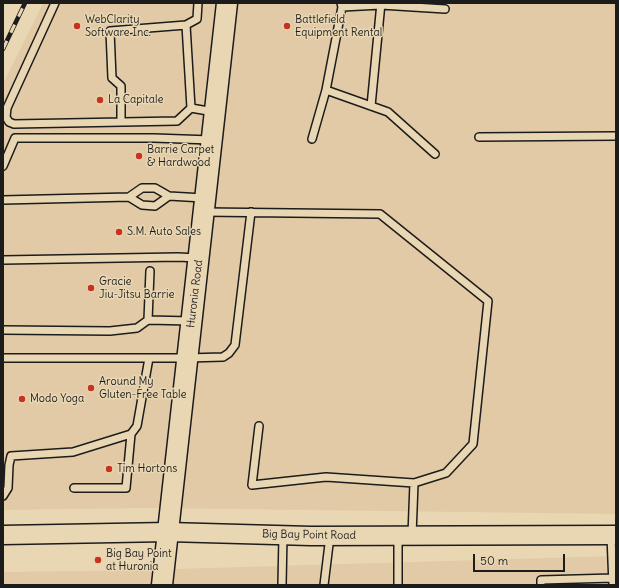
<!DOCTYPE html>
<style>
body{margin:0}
#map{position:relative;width:619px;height:588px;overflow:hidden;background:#e9d7b4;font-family:Delius,sans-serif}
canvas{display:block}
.frame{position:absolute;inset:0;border:4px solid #1c1c1c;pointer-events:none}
.scale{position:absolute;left:473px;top:554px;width:92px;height:18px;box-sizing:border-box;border:2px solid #1c1c1c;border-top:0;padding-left:5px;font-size:12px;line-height:14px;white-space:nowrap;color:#1c1c1c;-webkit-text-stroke:3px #e9d7b4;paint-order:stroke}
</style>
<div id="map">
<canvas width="619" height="588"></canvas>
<div class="frame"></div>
<div class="scale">50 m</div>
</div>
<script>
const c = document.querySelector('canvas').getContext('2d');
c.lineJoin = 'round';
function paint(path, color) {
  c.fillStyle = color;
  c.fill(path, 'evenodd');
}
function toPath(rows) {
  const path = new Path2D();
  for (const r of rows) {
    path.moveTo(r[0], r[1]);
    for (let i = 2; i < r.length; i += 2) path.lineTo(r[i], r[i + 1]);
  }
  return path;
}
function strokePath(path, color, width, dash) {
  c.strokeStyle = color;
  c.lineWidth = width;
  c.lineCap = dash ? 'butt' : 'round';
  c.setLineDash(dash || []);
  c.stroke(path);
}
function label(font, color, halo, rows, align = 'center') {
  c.font = font + ' Delius,sans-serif';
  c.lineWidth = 3;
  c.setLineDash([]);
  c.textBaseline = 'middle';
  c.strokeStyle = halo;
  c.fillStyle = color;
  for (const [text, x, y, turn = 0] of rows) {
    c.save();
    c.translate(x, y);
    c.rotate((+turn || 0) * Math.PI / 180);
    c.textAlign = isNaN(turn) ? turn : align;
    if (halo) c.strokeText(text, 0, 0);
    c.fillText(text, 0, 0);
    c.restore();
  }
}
paint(toPath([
 [43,3,616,3,616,514,148,508,3,510,3,84],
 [616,556,616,585,3,585,3,572,141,570]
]), '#e3caa6');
const service = toPath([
 [55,3,7,108,6,117,9,122,14,124,177,121,191,108,214,112],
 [342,7,381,5,445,9],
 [326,90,388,112,435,154],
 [371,106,381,3],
 [191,108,186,25,197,19,198,3],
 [121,122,121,86,112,78,110,31,186,25],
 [479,137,616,136],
 [312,139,326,90,342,7,341,3],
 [3,166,15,138,154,138,211,140],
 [169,196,155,206,142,205,129,197,142,188,155,188,169,196,203,198],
 [3,200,129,197],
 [204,212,380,214,488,301,473,444,446,473,414,483,326,477,252,485,259,426],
 [3,260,178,257,197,258],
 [148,320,150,271],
 [3,330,110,331,137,328,148,320,191,321],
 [3,358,187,358,223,357,229,353,235,345,251,212],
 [74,488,126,488,131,434],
 [3,496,8,488,9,465,11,456,73,452,131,434,137,426,149,358],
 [412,535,414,483],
 [398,536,398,585],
 [611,536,613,585],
 [282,585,283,535],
 [324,585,330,536],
 [541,585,541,580,613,578]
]);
const tertiary = toPath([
 [3,535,168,532,311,536,616,535]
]);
const secondary = toPath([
 [162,585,227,3]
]);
strokePath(service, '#1c1c1c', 10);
strokePath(tertiary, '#1c1c1c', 21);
strokePath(secondary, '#1c1c1c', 23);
strokePath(service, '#e9d7b4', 7);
strokePath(tertiary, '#e9d7b4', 18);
strokePath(secondary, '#e9d7b4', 20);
const rail = toPath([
 [3,49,25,3]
]);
strokePath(rail, '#1c1c1c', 4.5);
strokePath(rail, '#e9d7b4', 3, [9]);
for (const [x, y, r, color] of [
 [77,26,4,"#c8321e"],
 [287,26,4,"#c8321e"],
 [100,100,4,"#c8321e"],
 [139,156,4,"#c8321e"],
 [119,232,4,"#c8321e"],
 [91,288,4,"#c8321e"],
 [91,388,4,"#c8321e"],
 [22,399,4,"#c8321e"],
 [109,469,4,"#c8321e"],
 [98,560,4,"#c8321e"]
]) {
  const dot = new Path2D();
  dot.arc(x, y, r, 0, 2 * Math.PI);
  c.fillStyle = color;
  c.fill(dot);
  strokePath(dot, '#e9d7b4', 1.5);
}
label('11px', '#1c1c1c', '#e9d7b4', [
 ["WebClarity",85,20],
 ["Software Inc.",85,33],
 ["Battlefield",295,20],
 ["Equipment Rental",295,33],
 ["La Capitale",108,100],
 ["Barrie Carpet",147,150],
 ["& Hardwood",147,163],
 ["S.M. Auto Sales",127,232],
 ["Gracie",99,282],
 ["Jiu-Jitsu Barrie",99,295],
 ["Around My",99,382],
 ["Gluten-Free Table",99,395],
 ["Modo Yoga",30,399],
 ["Tim Hortons",117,469],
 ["Big Bay Point",106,554],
 ["at Huronia",106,567]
], 'left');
label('11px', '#1c1c1c', '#e9d7b4', [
 ["Huronia Road",195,294,-83],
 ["Big Bay Point Road",309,535,1]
]);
</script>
